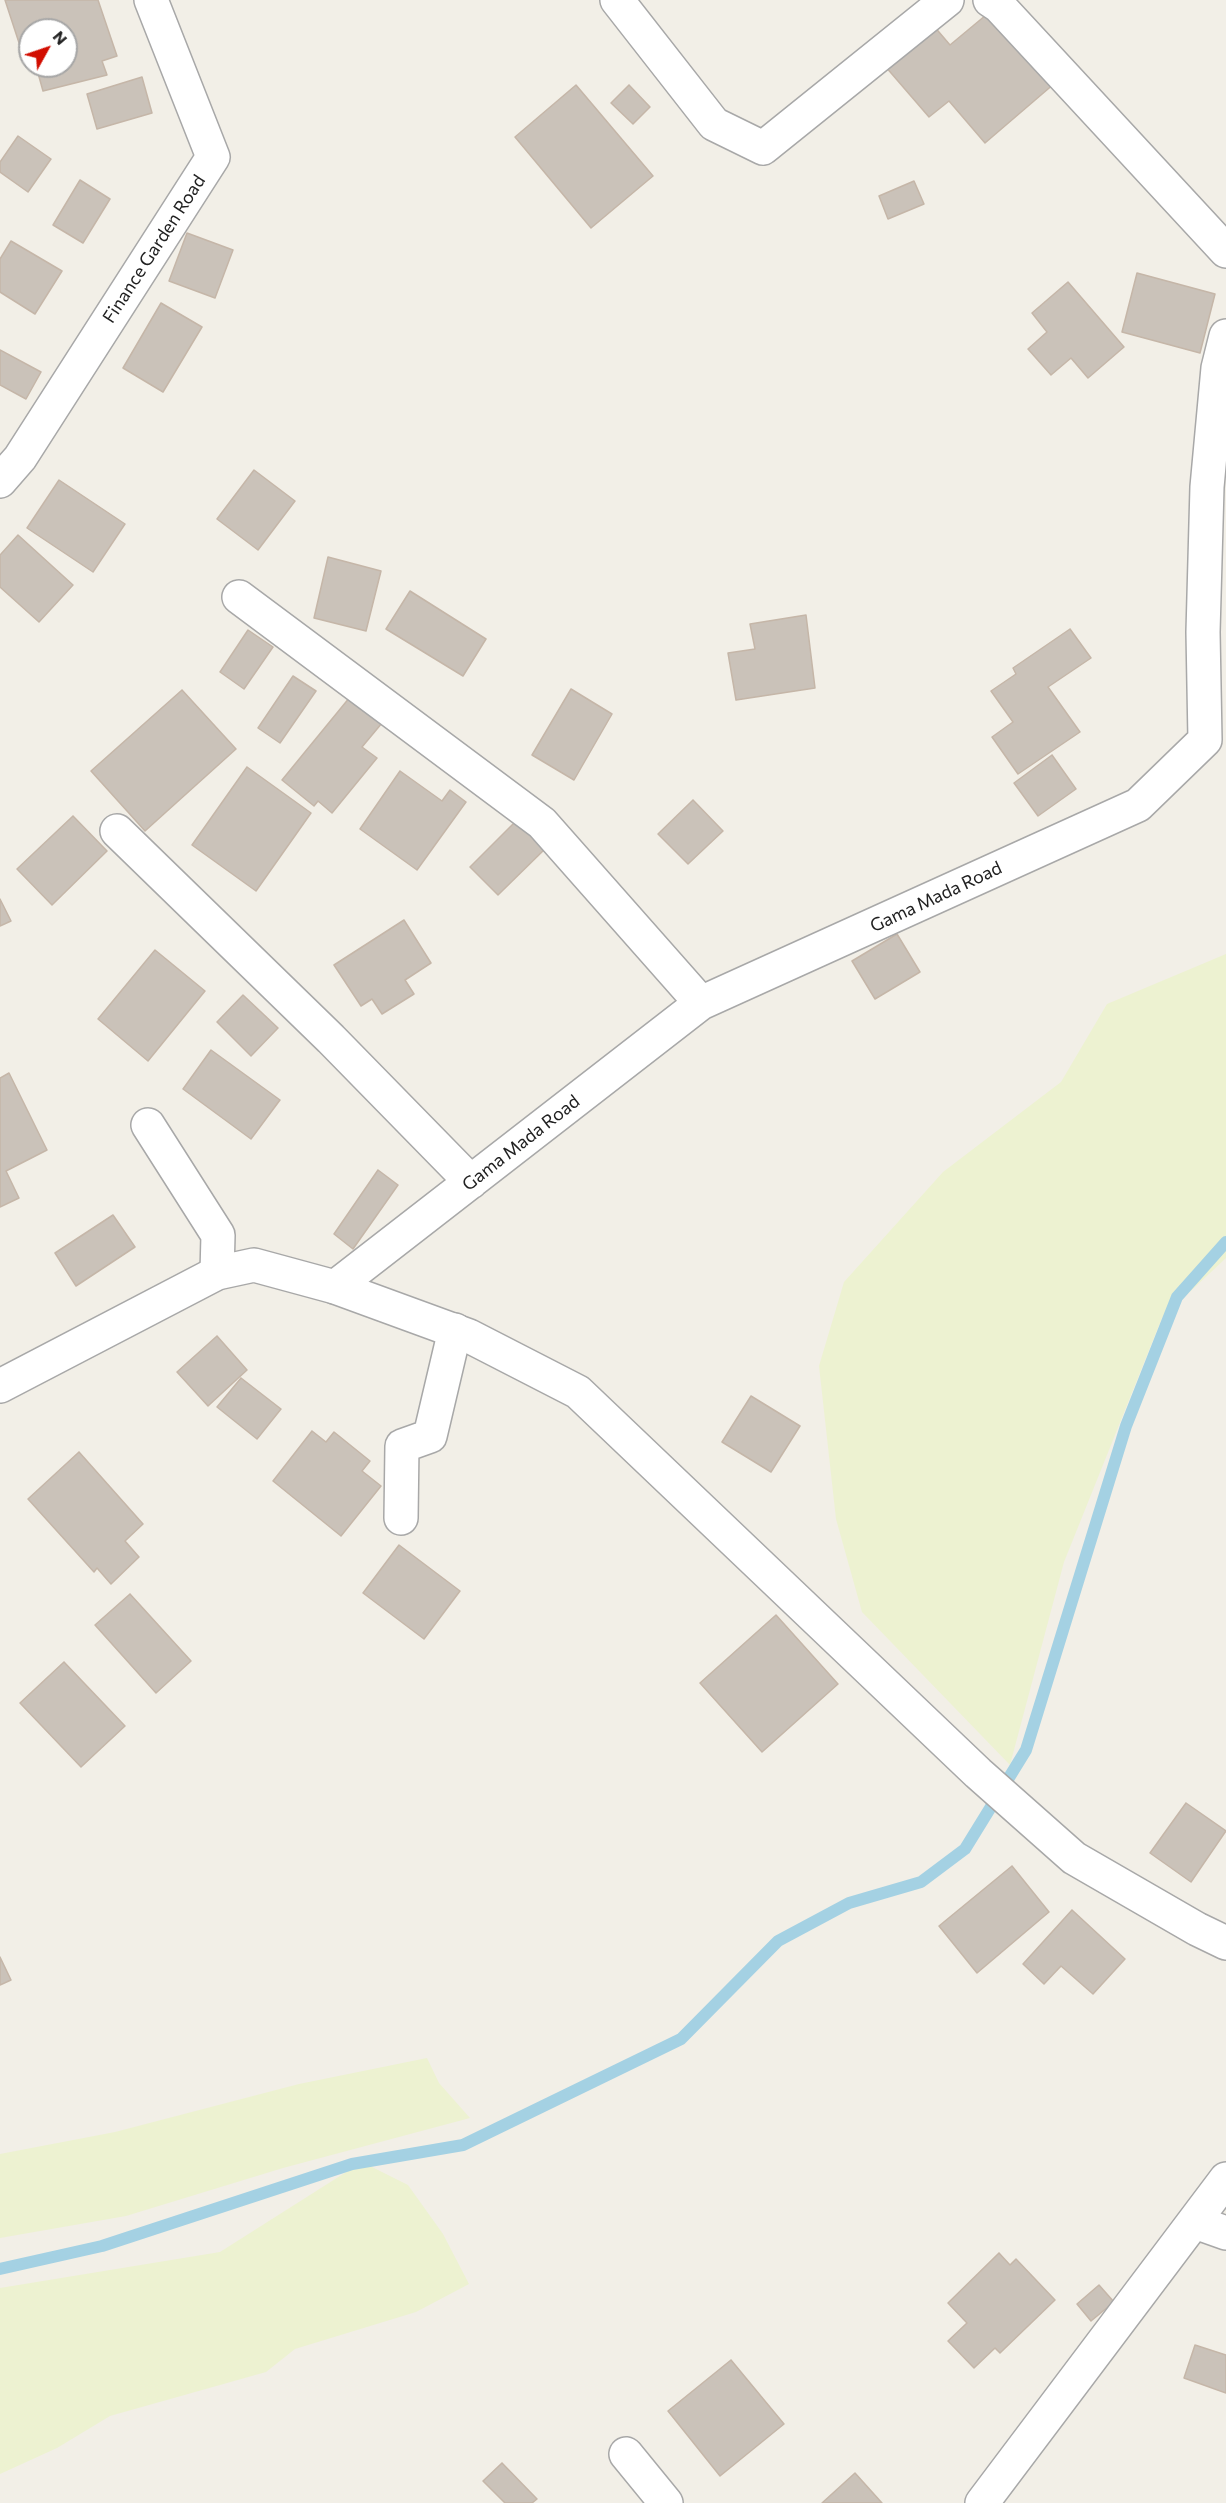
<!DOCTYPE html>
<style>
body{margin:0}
#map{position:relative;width:1226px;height:2503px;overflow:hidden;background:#f2efe7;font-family:Commissioner,sans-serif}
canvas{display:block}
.north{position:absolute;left:18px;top:18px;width:60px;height:60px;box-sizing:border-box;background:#fff;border:2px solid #a6a6a6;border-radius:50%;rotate:50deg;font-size:16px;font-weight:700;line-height:24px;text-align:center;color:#212121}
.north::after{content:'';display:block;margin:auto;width:21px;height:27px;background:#d20d00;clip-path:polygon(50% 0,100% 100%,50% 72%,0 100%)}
</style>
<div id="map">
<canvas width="1226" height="2503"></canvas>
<div class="north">N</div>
</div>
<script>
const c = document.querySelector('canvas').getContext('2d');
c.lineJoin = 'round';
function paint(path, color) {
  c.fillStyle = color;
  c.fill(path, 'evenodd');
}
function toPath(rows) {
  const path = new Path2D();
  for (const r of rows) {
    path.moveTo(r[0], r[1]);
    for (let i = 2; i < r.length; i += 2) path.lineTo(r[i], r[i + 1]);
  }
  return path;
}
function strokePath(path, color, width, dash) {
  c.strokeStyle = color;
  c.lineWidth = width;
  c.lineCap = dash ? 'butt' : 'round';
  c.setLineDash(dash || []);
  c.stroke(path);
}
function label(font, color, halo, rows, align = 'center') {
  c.font = font + ' Commissioner,sans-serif';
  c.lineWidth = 4.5;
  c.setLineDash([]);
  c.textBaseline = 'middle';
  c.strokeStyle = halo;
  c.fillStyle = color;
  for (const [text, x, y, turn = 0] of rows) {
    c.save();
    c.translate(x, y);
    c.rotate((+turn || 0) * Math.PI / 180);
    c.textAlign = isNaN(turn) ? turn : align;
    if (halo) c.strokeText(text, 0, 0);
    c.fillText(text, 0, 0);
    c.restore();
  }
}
paint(toPath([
 [1226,954,1226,1258,1162,1318,1064,1562,1010,1765,862,1612,836,1519,819,1366,844,1282,943,1172,1061,1082,1107,1004],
 [427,2058,439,2083,470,2118,283,2168,126,2216,0,2238,0,2154,115,2132,299,2084],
 [362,2162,408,2185,443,2234,469,2284,416,2312,295,2349,266,2372,110,2416,57,2448,0,2474,0,2288,220,2252]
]), '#edf2d1');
strokePath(toPath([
 [0,2269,102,2246,352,2164,463,2145,681,2039,778,1941,849,1903,921,1882,965,1849,1026,1750,1126,1426,1177,1297,1226,1242]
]), '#a4d1e3', 12);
const building = toPath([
 [5,0,98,0,117,56,102,61,107,75,43,91,36,66,66,66,66,30,30,30,30,56,24,58,5,0],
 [992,10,1055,83,985,143,949,101,929,117,885,66,933,25,950,45,992,10],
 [142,77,152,113,97,129,87,94,142,77],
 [576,85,653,176,591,228,515,137,576,85],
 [629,85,650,107,633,124,611,103,629,85],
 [18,136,51,159,28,192,0,172,0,162,18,136],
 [80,180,110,199,83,243,53,225,80,180],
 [914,181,924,204,888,219,879,196,914,181],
 [187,233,233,250,215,298,169,281,187,233],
 [11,241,62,271,35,314,0,292,0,259,11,241],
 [1137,273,1215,294,1200,353,1122,332,1137,273],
 [1068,282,1124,347,1088,378,1071,358,1051,375,1028,349,1047,332,1032,313,1068,282],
 [161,303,202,327,163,392,123,368,161,303],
 [0,350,41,372,26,399,0,385,0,350],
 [254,470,295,501,258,550,217,519,254,470],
 [59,480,125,524,93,572,27,528,59,480],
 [18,535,73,585,39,622,0,587,0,555,18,535],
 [328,557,381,571,366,631,314,618,328,557],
 [410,591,486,639,463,676,386,629,410,591],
 [806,615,815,688,736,700,728,653,755,649,750,624,806,615],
 [1070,629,1091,658,1048,687,1080,732,1018,774,992,737,1013,722,991,691,1016,674,1013,668,1070,629],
 [248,630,273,647,244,689,220,672,248,630],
 [293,676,316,691,280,743,258,728,293,676],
 [571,689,612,714,574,780,532,755,571,689],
 [182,690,236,749,145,831,91,771,182,690],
 [350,697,382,723,362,747,377,758,332,813,318,801,314,806,282,780,350,697],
 [1052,755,1076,789,1038,816,1014,783,1052,755],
 [247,767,311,813,256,891,192,845,247,767],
 [400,771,442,801,450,790,466,802,417,870,360,829,400,771],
 [693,800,723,831,688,864,658,834,693,800],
 [73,816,107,851,52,905,17,869,73,816],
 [518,819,547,847,498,895,470,867,518,819],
 [0,899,11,921,0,926,0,899],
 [404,920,431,963,405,980,414,994,382,1014,372,999,361,1006,334,965,404,920],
 [897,934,920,972,875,999,852,961,897,934],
 [155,950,205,991,148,1061,98,1019,155,950],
 [243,995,278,1028,251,1056,217,1022,243,995],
 [211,1050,280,1100,251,1139,183,1089,211,1050],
 [9,1073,47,1150,6,1171,19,1198,0,1207,0,1078,9,1073],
 [378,1170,398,1185,353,1249,334,1234,378,1170],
 [113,1215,135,1247,76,1286,55,1253,113,1215],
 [217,1336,247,1370,208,1406,177,1372,217,1336],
 [241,1378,281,1409,257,1439,217,1407,241,1378],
 [751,1396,800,1426,771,1472,722,1442,751,1396],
 [312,1431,326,1442,334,1432,370,1461,362,1471,381,1486,341,1536,273,1481,312,1431],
 [79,1452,143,1524,125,1541,139,1557,111,1584,97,1568,94,1572,28,1499,79,1452],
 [399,1545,460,1591,424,1639,363,1593,399,1545],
 [130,1594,191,1661,156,1693,95,1625,130,1594],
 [776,1615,838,1684,762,1752,700,1683,776,1615],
 [64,1662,125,1726,81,1767,20,1703,64,1662],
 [1186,1803,1226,1831,1191,1882,1150,1853,1186,1803],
 [1012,1866,1049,1912,977,1973,939,1926,1012,1866],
 [1072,1910,1125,1959,1093,1994,1061,1966,1044,1984,1023,1964,1072,1910],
 [0,1957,11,1980,0,1985,0,1957],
 [999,2253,1010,2265,1016,2259,1055,2300,1000,2353,995,2348,974,2368,948,2341,967,2323,948,2303,999,2253],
 [1099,2285,1114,2302,1091,2321,1077,2304,1099,2285],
 [1195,2345,1226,2355,1226,2393,1184,2378,1195,2345],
 [731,2360,784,2424,720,2476,668,2411,731,2360],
 [502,2463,537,2499,532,2503,505,2503,483,2481,502,2463],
 [855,2473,882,2503,822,2503,855,2473]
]);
paint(building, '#cac2b9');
strokePath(building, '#c5b6a8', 1.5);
const minor = toPath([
 [617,0,714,124,763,148,947,0],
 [990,0,999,6,1226,251],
 [0,481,20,458,213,157,151,0],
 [239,597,542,823,701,1003],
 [117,831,331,1039,471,1182],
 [148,1125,218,1235,217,1273],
 [335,1287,701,1003,1138,805,1205,740,1203,632,1207,487,1218,368,1226,336],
 [401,1518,402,1446,430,1436,455,1330],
 [1195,2222,1226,2233],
 [626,2454,666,2503],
 [982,2503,1226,2179]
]);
const tertiary = toPath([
 [0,1386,217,1273,254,1265,335,1287,469,1336,578,1392,978,1773,1074,1858,1197,1929,1226,1943]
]);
strokePath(minor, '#a8a8a8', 36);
strokePath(tertiary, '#a8a8a8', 36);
strokePath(minor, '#fff', 33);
strokePath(tertiary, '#fff', 33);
label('18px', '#212121', '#fff', [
 ["Finance Garden Road",154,249,-57],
 ["Gama Mada Road",936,897,-25],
 ["Gama Mada Road",521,1143,-38]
]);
</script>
